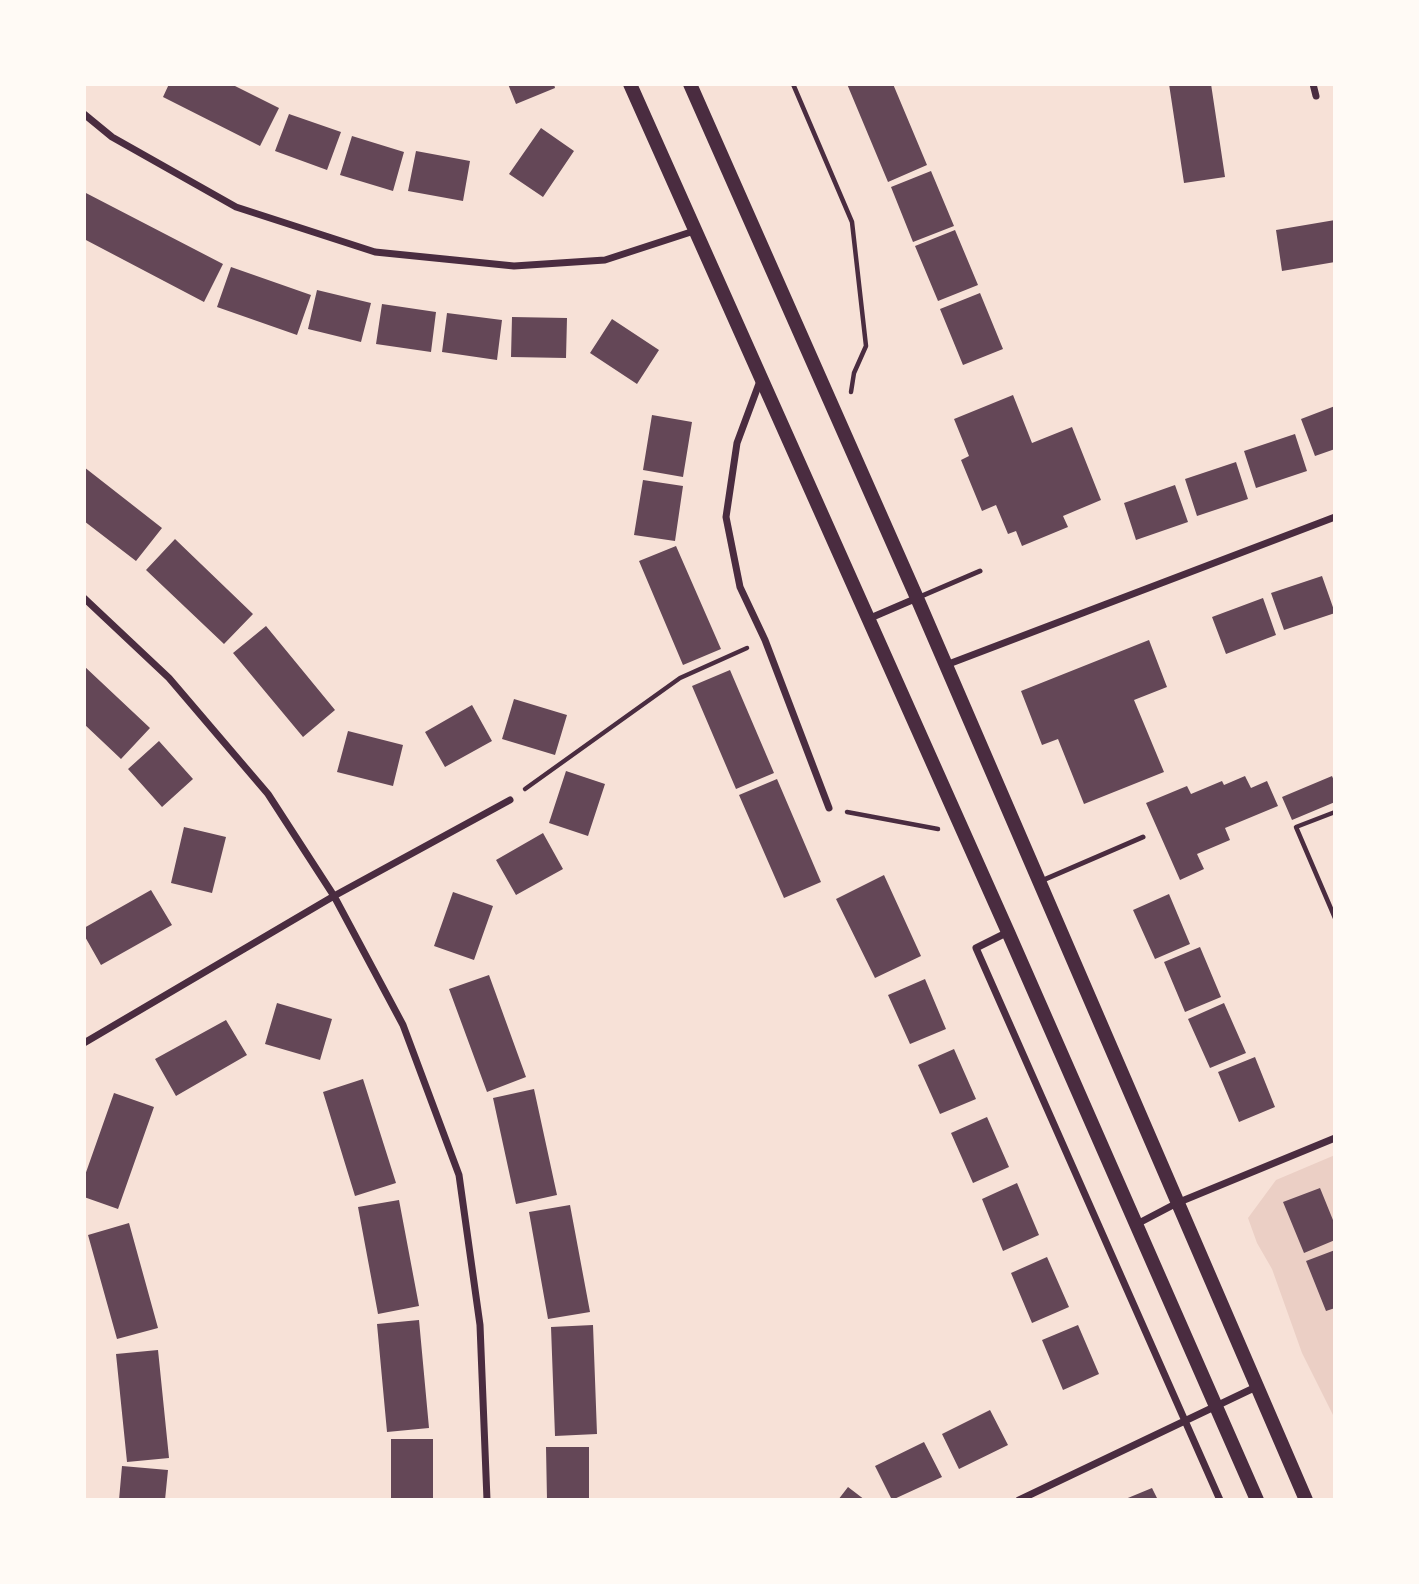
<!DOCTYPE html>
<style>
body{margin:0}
#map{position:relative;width:1419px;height:1584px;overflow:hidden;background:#f7e1d7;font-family:Lato,sans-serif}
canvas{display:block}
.frame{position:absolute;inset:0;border:86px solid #fffaf5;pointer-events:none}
</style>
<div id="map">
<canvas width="1419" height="1584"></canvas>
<div class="frame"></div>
</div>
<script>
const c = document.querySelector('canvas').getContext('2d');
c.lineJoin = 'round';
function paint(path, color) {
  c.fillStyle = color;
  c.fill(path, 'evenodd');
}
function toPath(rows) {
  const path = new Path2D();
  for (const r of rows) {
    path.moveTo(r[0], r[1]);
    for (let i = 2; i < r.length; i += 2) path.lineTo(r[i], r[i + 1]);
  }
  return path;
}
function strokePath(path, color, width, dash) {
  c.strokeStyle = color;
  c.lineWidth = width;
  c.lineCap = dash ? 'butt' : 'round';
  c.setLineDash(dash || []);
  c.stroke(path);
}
paint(toPath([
 [1335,1155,1335,1419,1302,1353,1272,1269,1257,1243,1248,1218,1276,1180]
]), '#ebcfc5');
paint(toPath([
 [169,84,231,84,279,108,260,146,163,97],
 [508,84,554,84,555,88,516,104],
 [847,84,893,84,927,165,888,182],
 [1169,84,1211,84,1225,177,1184,183],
 [289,114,341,132,327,170,275,151],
 [541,128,574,151,543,197,509,174],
 [352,136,404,152,393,191,340,175],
 [416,151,470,161,463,201,408,191],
 [931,171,954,226,913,242,891,187],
 [84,192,223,264,204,302,84,239],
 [1335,220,1335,262,1282,271,1276,230],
 [955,230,978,285,938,301,915,246],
 [231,267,311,295,297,335,217,307],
 [317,290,371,303,361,342,308,329],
 [980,293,1003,349,963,365,940,309],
 [382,304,436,312,431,352,376,344],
 [447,313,502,320,497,360,442,352],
 [512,317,567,318,566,358,511,357],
 [612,319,659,350,637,384,590,353],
 [1013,395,1032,443,1072,427,1101,500,1063,516,1068,527,1022,546,1016,531,1008,534,996,505,982,511,961,460,969,456,954,419],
 [1335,406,1335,449,1315,456,1301,419],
 [652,415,692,422,683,477,643,470],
 [1295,434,1307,471,1256,488,1244,451],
 [1236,462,1248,499,1197,516,1185,479],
 [84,467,162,528,136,561,84,521],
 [643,480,683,486,675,541,634,535],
 [1175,485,1188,522,1136,540,1124,503],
 [175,539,253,614,224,644,146,570],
 [676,546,721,649,683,665,639,561],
 [1322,576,1335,613,1284,630,1271,593],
 [1263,598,1276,635,1226,654,1212,617],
 [266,626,335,710,303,737,233,653],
 [1149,640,1167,687,1134,700,1164,772,1084,804,1058,739,1042,745,1021,691],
 [84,666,150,728,121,759,84,724],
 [730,670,774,773,736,789,692,686],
 [514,699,567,715,555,755,502,739],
 [472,705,492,741,445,767,425,732],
 [348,731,403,745,393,786,337,772],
 [159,741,193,779,162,807,128,769],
 [566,771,605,784,588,836,549,823],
 [1245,776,1251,788,1267,781,1278,806,1225,828,1230,840,1197,854,1204,869,1180,880,1146,803,1187,786,1191,794,1222,781,1224,785],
 [1332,776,1335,783,1335,802,1292,820,1282,797],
 [777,779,821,882,784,898,739,795],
 [184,827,226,837,212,893,171,883],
 [543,833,563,869,516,895,496,860],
 [884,875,921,956,875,978,836,899],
 [151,890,172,925,101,965,84,935,84,928],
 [453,892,493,906,474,960,434,946],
 [1169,894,1190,944,1155,959,1133,910],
 [1200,947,1221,997,1185,1012,1164,962],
 [489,975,526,1077,487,1092,449,989],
 [925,979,946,1029,910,1044,888,995],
 [277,1003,332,1019,320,1060,265,1044],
 [1224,1003,1246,1053,1210,1068,1188,1019],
 [226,1020,247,1055,176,1096,155,1059],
 [954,1049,976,1099,940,1114,918,1065],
 [1255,1057,1275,1107,1239,1122,1218,1072],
 [363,1079,396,1183,355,1196,323,1092],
 [534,1089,557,1195,516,1204,493,1098],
 [114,1093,154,1107,118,1209,84,1197,84,1178],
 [987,1117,1009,1167,973,1183,951,1133],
 [1017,1183,1039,1235,1003,1251,982,1199],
 [1320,1188,1335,1225,1335,1240,1304,1253,1283,1202],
 [399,1200,419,1306,378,1314,358,1207],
 [570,1205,590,1312,548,1319,529,1212],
 [129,1223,158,1328,117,1339,88,1235],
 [1335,1250,1335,1308,1326,1311,1306,1261],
 [1047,1257,1069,1307,1032,1323,1011,1273],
 [419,1320,429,1428,387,1432,377,1324],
 [593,1325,597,1434,555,1436,551,1327],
 [1078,1325,1099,1374,1063,1390,1042,1340],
 [158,1350,169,1458,127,1462,116,1354],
 [990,1410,1008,1445,959,1469,942,1434],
 [391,1439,433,1439,433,1500,391,1500],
 [924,1442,942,1477,892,1500,875,1466],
 [546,1447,589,1447,589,1500,547,1500],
 [122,1466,168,1470,165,1500,119,1500],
 [848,1487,865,1500,838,1500],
 [1152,1488,1158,1500,1123,1500]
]), '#644757');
strokePath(toPath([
 [793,84,852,222,866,346,854,373,851,392],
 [525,789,680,678,747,648],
 [847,812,938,829],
 [1335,812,1296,827,1335,918]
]), '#4a2c40', 4.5);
strokePath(toPath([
 [917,598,980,571],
 [1041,881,1143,837]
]), '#4a2c40', 5);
strokePath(toPath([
 [1313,84,1316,96],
 [84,114,112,137,236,207,375,252,514,266,605,260,694,231],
 [760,381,737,443,726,517,740,587,765,640,829,808],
 [84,598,169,678,268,794,334,896,403,1025,459,1175,480,1325,487,1500],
 [868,619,917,598],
 [946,665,1335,517],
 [1008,932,976,948,1220,1500],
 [84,1043,334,896,510,800],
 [1137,1224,1177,1203,1335,1138],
 [1019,1500,1256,1387]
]), '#4a2c40', 7);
strokePath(toPath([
 [630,84,1008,932,1257,1500],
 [690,84,917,598,1306,1500]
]), '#4a2c40', 14);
</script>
